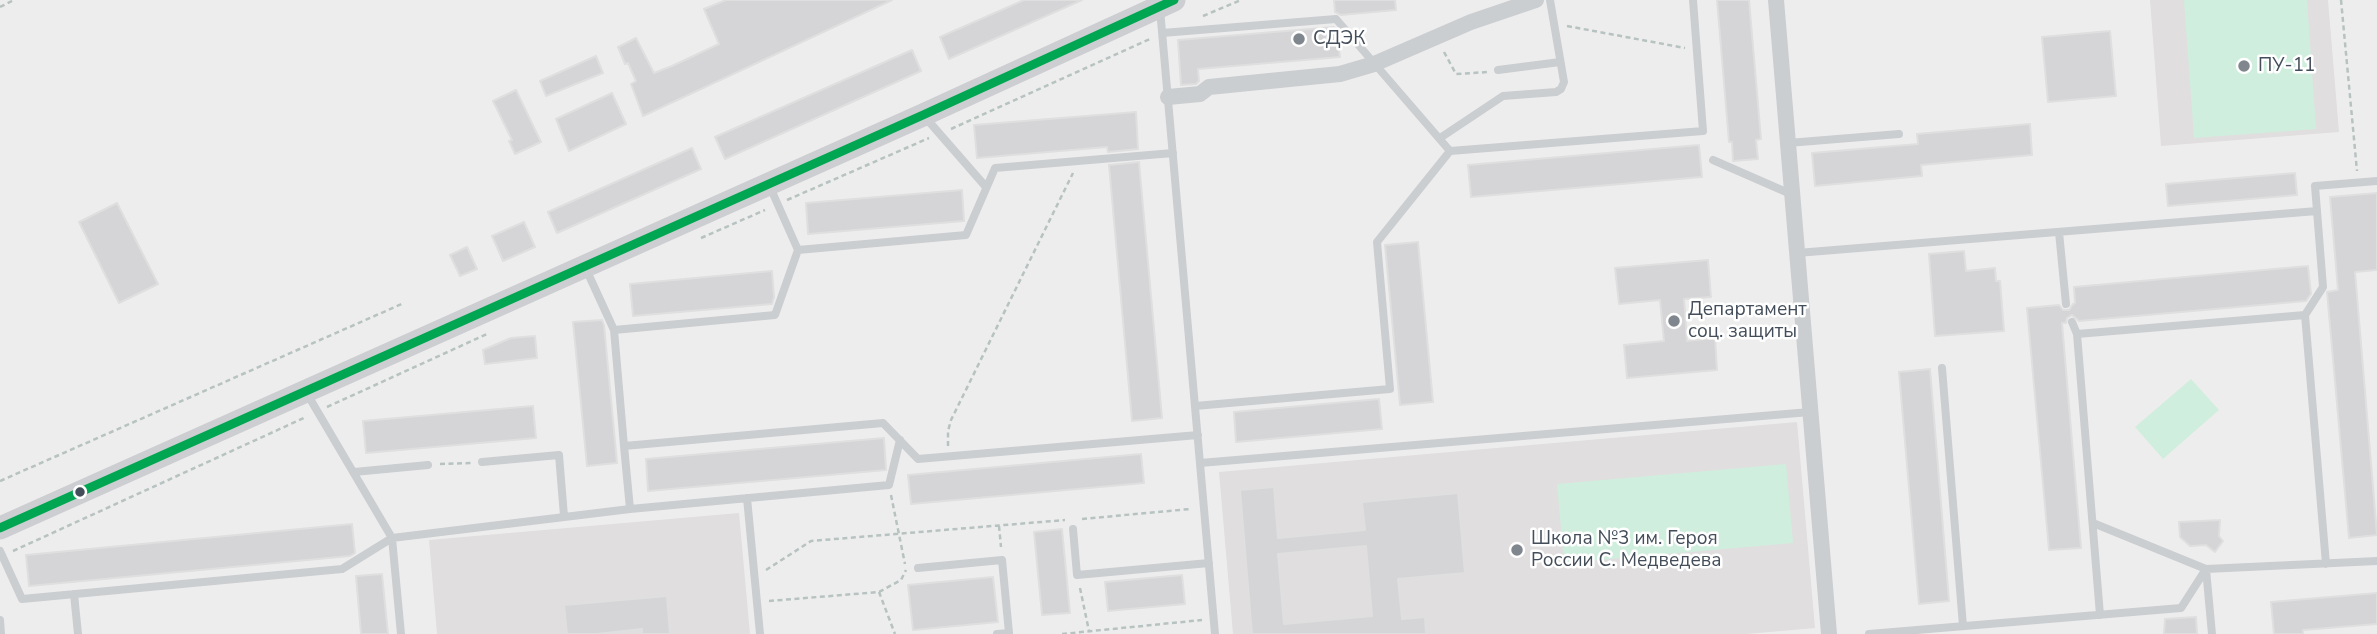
<!DOCTYPE html>
<meta charset="utf-8">
<style>
body{margin:0}
canvas{display:block;background:#eeeded}
</style>
<canvas width="2377" height="634"></canvas>
<script>
const c = document.querySelector('canvas').getContext('2d');
c.lineJoin = 'round';
function paint(path, color) {
  c.fillStyle = color;
  c.fill(path, 'evenodd');
}
function toPath(rows) {
  const path = new Path2D();
  for (const r of rows) {
    path.moveTo(r[0], r[1]);
    for (let i = 2; i < r.length; i += 2) path.lineTo(r[i], r[i + 1]);
  }
  return path;
}
function strokePath(path, color, width, dash) {
  c.strokeStyle = color;
  c.lineWidth = width;
  c.lineCap = dash ? 'butt' : 'round';
  c.setLineDash(dash || []);
  c.stroke(path);
}
function label(font, color, halo, rows, align = 'center') {
  c.font = font + ' "Nunito Sans",sans-serif';
  c.lineWidth = 5;
  c.setLineDash([]);
  c.textBaseline = 'middle';
  c.strokeStyle = halo;
  c.fillStyle = color;
  for (const [text, x, y, turn = 0] of rows) {
    c.save();
    c.translate(x, y);
    c.rotate((+turn || 0) * Math.PI / 180);
    c.textAlign = isNaN(turn) ? turn : align;
    if (halo) c.strokeText(text, 0, 0);
    c.fillText(text, 0, 0);
    c.restore();
  }
}
paint(toPath([
 [2150,0,2328,0,2339,132,2161,146],
 [1797,422,1815,628,1747,634,1233,634,1219,472],
 [739,513,750,634,437,634,429,540]
]), '#e0dedf');
paint(toPath([
 [2184,0,2307,0,2316,129,2194,138],
 [2191,379,2219,410,2163,459,2135,427],
 [1786,464,1793,543,1564,563,1557,484]
]), '#d0eede');
const building = toPath([
 [726,0,892,0,643,116,631,84,636,81,628,63,625,64,618,47,636,38,654,73,672,66,719,44,704,9,726,0],
 [1024,0,1082,0,949,59,940,37,1024,0],
 [1334,0,1395,0,1396,10,1341,15,1335,12,1334,0],
 [1717,0,1749,0,1761,139,1756,140,1758,159,1733,161,1732,142,1729,142,1717,0],
 [1334,27,1337,31,1340,57,1198,69,1199,81,1196,84,1181,85,1178,40,1334,27],
 [2110,31,2116,96,2048,102,2042,37,2110,31],
 [912,50,921,71,725,159,715,137,912,50],
 [596,56,603,73,546,96,540,81,596,56],
 [516,90,541,142,515,154,509,141,512,140,493,101,516,90],
 [612,93,626,124,569,151,556,119,612,93],
 [1136,112,1138,149,1108,152,1107,147,977,158,974,125,1136,112],
 [2030,124,2032,155,1921,165,1922,176,1815,186,1812,153,1918,144,1917,134,2030,124],
 [1699,145,1702,177,1471,197,1468,165,1699,145],
 [692,148,701,169,557,233,548,212,692,148],
 [1139,162,1162,418,1132,421,1109,165,1139,162],
 [2295,173,2297,195,2168,206,2166,184,2295,173],
 [962,190,964,221,808,234,806,203,962,190],
 [2377,193,2377,270,2355,272,2377,535,2349,538,2327,292,2338,290,2330,197,2377,193],
 [117,203,158,284,119,303,79,222,117,203],
 [524,222,535,247,503,261,492,236,524,222],
 [1418,242,1433,402,1400,405,1385,245,1418,242],
 [467,247,477,269,460,276,450,255,467,247],
 [1964,251,1966,271,1995,268,1996,281,2000,281,2004,331,1935,336,1929,254,1964,251],
 [1708,260,1711,297,1684,299,1687,341,1715,338,1717,370,1627,378,1624,345,1664,341,1660,300,1619,304,1615,268,1708,260],
 [2308,266,2311,294,2306,301,2079,321,2072,315,2067,318,2066,323,2062,323,2081,548,2049,550,2027,308,2059,305,2063,310,2069,310,2073,304,2075,303,2074,287,2308,266],
 [772,271,774,297,772,304,633,316,630,284,772,271],
 [602,320,604,325,617,463,587,466,573,322,602,320],
 [535,336,537,358,485,364,483,350,511,338,535,336],
 [1930,369,1949,601,1919,604,1899,372,1930,369],
 [1379,399,1382,429,1236,442,1234,412,1379,399],
 [533,406,536,438,366,453,363,421,533,406],
 [884,438,886,470,648,491,646,459,884,438],
 [1141,454,1144,483,911,504,908,475,1141,454],
 [1274,487,1278,538,1365,530,1362,502,1458,493,1465,573,1398,579,1402,619,1425,617,1426,634,1252,634,1240,490,1274,487],
 [1366,546,1372,616,1284,624,1278,554,1366,546],
 [2220,520,2219,536,2223,541,2215,552,2206,545,2190,546,2180,537,2179,522,2220,520],
 [352,524,355,553,350,556,29,586,26,555,352,524],
 [1062,529,1070,613,1042,615,1034,532,1062,529],
 [382,574,388,634,361,634,356,576,382,574],
 [1182,575,1185,604,1108,611,1105,582,1182,575],
 [993,577,998,622,913,630,908,585,993,577],
 [2377,593,2377,624,2303,630,2303,634,2274,634,2271,602,2377,593],
 [667,596,670,634,642,634,642,629,597,634,567,634,564,605,667,596],
 [2196,617,2197,634,2164,634,2165,619,2196,617]
]);
paint(building, '#d5d5d7');
strokePath(building, '#dfdfe0', 2);
strokePath(toPath([
 [2341,0,2357,171],
 [0,7,14,0],
 [1203,16,1241,0],
 [1567,26,1685,48],
 [1444,52,1456,74,1488,72],
 [951,129,1152,38],
 [787,200,929,138],
 [701,238,765,210],
 [327,407,487,334],
 [948,446,948,431,951,420,1073,173],
 [440,464,472,463],
 [0,481,404,303],
 [891,495,905,564],
 [1082,519,1190,509],
 [999,526,1001,547],
 [13,551,306,417],
 [766,570,811,541,1065,520],
 [1080,588,1089,631],
 [879,592,895,634],
 [769,601,879,592,901,580,906,570],
 [1062,634,1202,620]
]), '#b7c3c1', 2.5, [5, 3.5]);
strokePath(toPath([
 [1160,9,1215,634],
 [1162,33,1336,19,1450,151],
 [1498,70,1560,62],
 [925,117,986,187],
 [1440,138,1503,96,1556,92,1561,89,1564,82,1550,0],
 [1788,143,1899,134],
 [1713,160,1793,195],
 [770,187,798,250],
 [2059,232,2066,304],
 [1797,253,2317,211,2315,186,2377,181],
 [586,269,614,330,624,446,883,423,918,459,1198,435],
 [2305,315,2323,287,2317,211],
 [2072,322,2077,334],
 [614,330,775,315,798,250,966,235,995,168,1173,153],
 [1942,368,1963,626],
 [1195,406,1390,389,1377,242,1450,151,1703,131,1693,0],
 [624,446,630,509,889,485,900,440],
 [482,462,559,455,564,516],
 [1200,463,1810,412],
 [354,472,428,465],
 [747,498,760,634],
 [1073,529,1077,575,1209,563],
 [0,551,22,599,342,569,392,538,306,392],
 [918,568,1002,560,1009,633,997,634],
 [74,594,78,634],
 [2100,615,2077,334,2305,315,2326,564],
 [0,620,1,634],
 [401,634,392,538,630,509],
 [1869,634,2181,608,2206,569,2093,523],
 [2212,634,2206,569,2377,561]
]), '#cbced1', 8);
strokePath(toPath([
 [1776,0,1829,634],
 [1168,97,1200,94,1209,87,1340,74,1374,64,1471,22,1536,0]
]), '#cbced1', 16);
strokePath(toPath([
 [0,528,923,115,1174,0]
]), '#ccced2', 23);
strokePath(toPath([
 [0,528,923,115,1174,0]
]), '#00a651', 9);
for (const [x, y, r, color] of [
 [1299,39,7,"#80868d"],
 [2244,66,7,"#80868d"],
 [1674,321,7,"#80868d"],
 [80,492,6,"#444e5a"],
 [1517,550,7,"#80868d"]
]) {
  const dot = new Path2D();
  dot.arc(x, y, r, 0, 2 * Math.PI);
  c.fillStyle = color;
  c.fill(dot);
  strokePath(dot, '#fff', 2.5);
}
label('19px', '#444e5a', '#fff', [
 ["СДЭК",1313,39],
 ["ПУ-11",2258,66],
 ["Департамент",1688,310],
 ["соц. защиты",1688,332],
 ["Школа №3 им. Героя",1531,539],
 ["России С. Медведева",1531,561]
], 'left');
</script>
